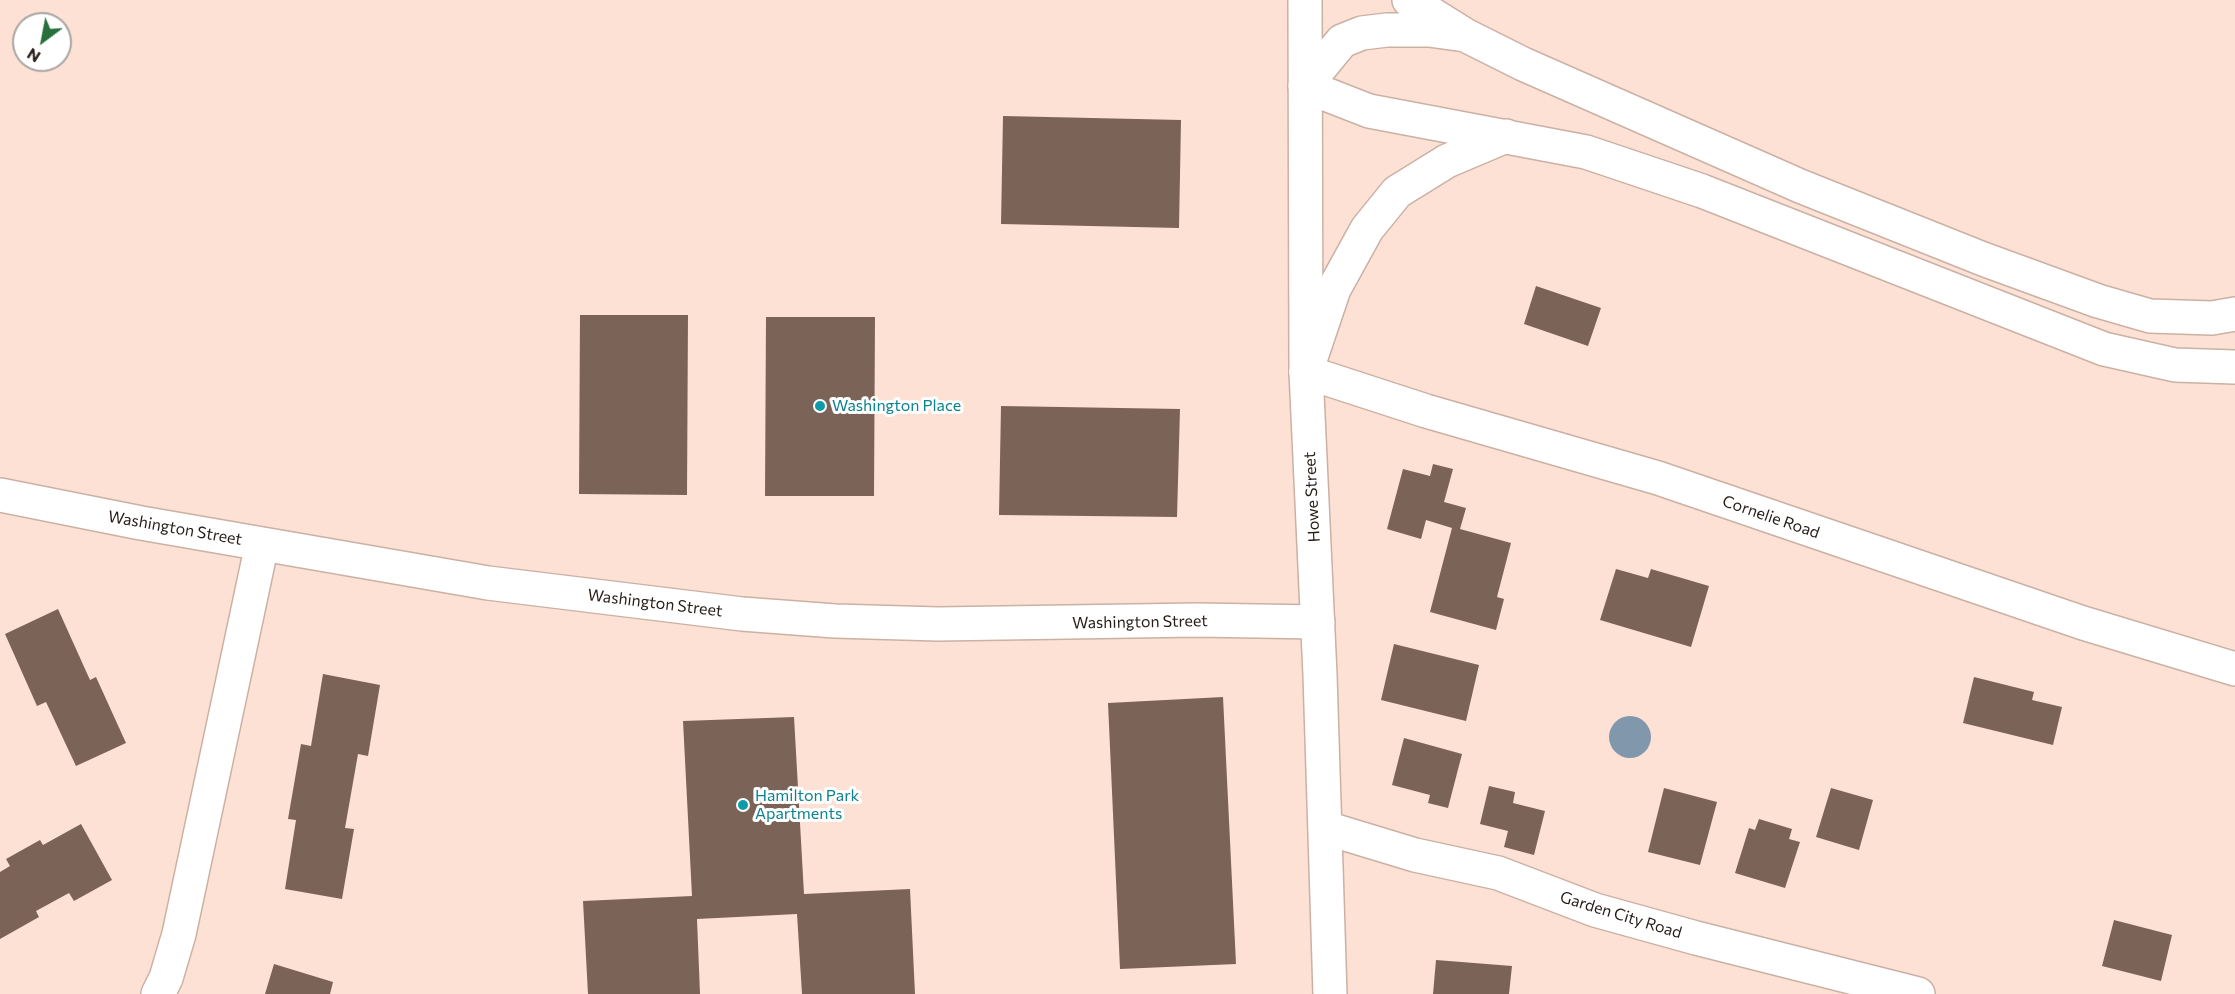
<!DOCTYPE html>
<style>
body{margin:0}
#map{position:relative;width:2235px;height:994px;overflow:hidden;background:#fde1d5;font-family:Commissioner,sans-serif}
canvas{display:block}
.north{position:absolute;left:12px;top:12px;width:60px;height:60px;box-sizing:border-box;background:#fff;border:2px solid #a9a5a3;border-radius:50%;rotate:212deg;font-size:16px;font-weight:700;line-height:24px;text-align:center;color:#271d18}
.north::after{content:'';display:block;margin:auto;width:21px;height:27px;background:#286f3c;clip-path:polygon(50% 0,100% 100%,50% 72%,0 100%)}
</style>
<div id="map">
<canvas width="2235" height="994"></canvas>
<div class="north">N</div>
</div>
<script>
const c = document.querySelector('canvas').getContext('2d');
c.lineJoin = 'round';
function paint(path, color) {
  c.fillStyle = color;
  c.fill(path, 'evenodd');
}
function toPath(rows) {
  const path = new Path2D();
  for (const r of rows) {
    if (r.length === 3) {
      path.moveTo(r[0] + r[2], r[1]);
      path.arc(r[0], r[1], r[2], 0, 2 * Math.PI);
      continue;
    }
    path.moveTo(r[0], r[1]);
    for (let i = 2; i < r.length; i += 2) path.lineTo(r[i], r[i + 1]);
  }
  return path;
}
function strokePath(path, color, width, dash) {
  c.strokeStyle = color;
  c.lineWidth = width;
  c.lineCap = dash ? 'butt' : 'round';
  c.setLineDash(dash || []);
  c.stroke(path);
}
function label(font, color, halo, rows, align = 'center') {
  c.font = font + ' Commissioner,sans-serif';
  c.lineWidth = 6;
  c.setLineDash([]);
  c.textBaseline = 'middle';
  c.strokeStyle = halo;
  c.fillStyle = color;
  for (const [text, x, y, turn = 0] of rows) {
    c.save();
    c.translate(x, y);
    c.rotate((+turn || 0) * Math.PI / 180);
    c.textAlign = isNaN(turn) ? turn : align;
    if (halo) c.strokeText(text, 0, 0);
    c.fillText(text, 0, 0);
    c.restore();
  }
}
paint(toPath([
 [1630,737,21]
]), '#8097ac');
paint(toPath([
 [1003,116,1181,120,1179,228,1001,224],
 [1536,286,1601,308,1588,346,1524,324],
 [580,315,688,315,687,495,579,494],
 [766,317,875,317,874,496,765,496],
 [1001,406,1180,409,1177,517,999,515],
 [1433,464,1453,469,1444,502,1466,508,1460,529,1511,543,1497,597,1504,599,1496,630,1430,612,1452,528,1426,520,1421,539,1387,529,1403,469,1430,476],
 [1616,569,1648,578,1651,569,1709,586,1691,647,1600,620],
 [58,609,90,680,96,677,126,743,76,766,46,702,37,706,5,634],
 [1394,644,1479,665,1466,721,1381,700],
 [323,674,380,685,368,756,358,754,345,828,354,829,342,899,285,889,296,820,288,819,301,744,311,746],
 [1974,677,2034,692,2032,700,2062,707,2053,745,1963,723],
 [1223,697,1236,964,1120,969,1108,703],
 [794,717,804,894,910,889,915,994,802,994,797,914,697,919,700,994,588,994,583,901,692,896,683,721],
 [1404,738,1462,754,1448,808,1428,803,1430,795,1392,785],
 [1489,786,1515,792,1513,803,1545,811,1534,855,1504,847,1508,831,1480,824],
 [1664,788,1717,802,1700,865,1648,852],
 [1831,788,1873,800,1859,850,1816,837],
 [1759,819,1792,829,1789,839,1800,842,1785,888,1735,873,1749,828,1755,830],
 [81,824,112,880,74,901,69,893,36,911,39,917,0,939,0,872,10,866,6,859,40,840,43,845],
 [2114,920,2172,935,2161,981,2102,966],
 [1436,960,1512,966,1509,994,1433,994],
 [274,964,333,982,330,994,265,994]
]), '#7b6358');
const minor = toPath([
 [1306,372,1426,411,1658,478,2083,623,2235,669],
 [0,495,141,523,488,583,742,614,835,621,938,624,1197,620,1318,622],
 [1326,828,1415,855,1498,873,1595,910,1696,938,1918,994],
 [158,994,166,978,179,934,262,544]
]);
const major = toPath([
 [1305,0,1306,372,1320,675,1330,994]
]);
const highway = toPath([
 [1409,0,1465,35,1523,64,1800,186,1983,259,2098,301,2150,316,2212,318,2235,314],
 [1465,35,1429,30,1387,30,1362,33,1342,41,1305,86,1369,111,1586,152,1702,191,2104,349,2175,365,2235,367],
 [1306,372,1334,289,1367,229,1397,192,1447,161,1506,136]
]);
strokePath(minor, '#cbb0a4', 36);
strokePath(major, '#cbb0a4', 36);
strokePath(highway, '#cbb0a4', 36);
strokePath(minor, '#fff', 33);
strokePath(major, '#fff', 33);
strokePath(highway, '#fff', 33);
for (const [x, y, r, color] of [
 [820,406,6,"#0f9aa8"],
 [743,805,6,"#0f9aa8"]
]) {
  const dot = new Path2D();
  dot.arc(x, y, r, 0, 2 * Math.PI);
  c.fillStyle = color;
  c.fill(dot);
  strokePath(dot, '#fff', 2);
}
label('16px', '#0d838f', '#fff', [
 ["Washington Place",832,406],
 ["Hamilton Park",755,796],
 ["Apartments",755,814]
], 'left');
label('16px', '#271d18', '#fff', [
 ["Howe Street",1312,497,-93],
 ["Cornelie Road",1771,517,19],
 ["Washington Street",175,528,10],
 ["Washington Street",655,603,7],
 ["Washington Street",1140,622,-1],
 ["Garden City Road",1621,915,17]
]);
</script>
